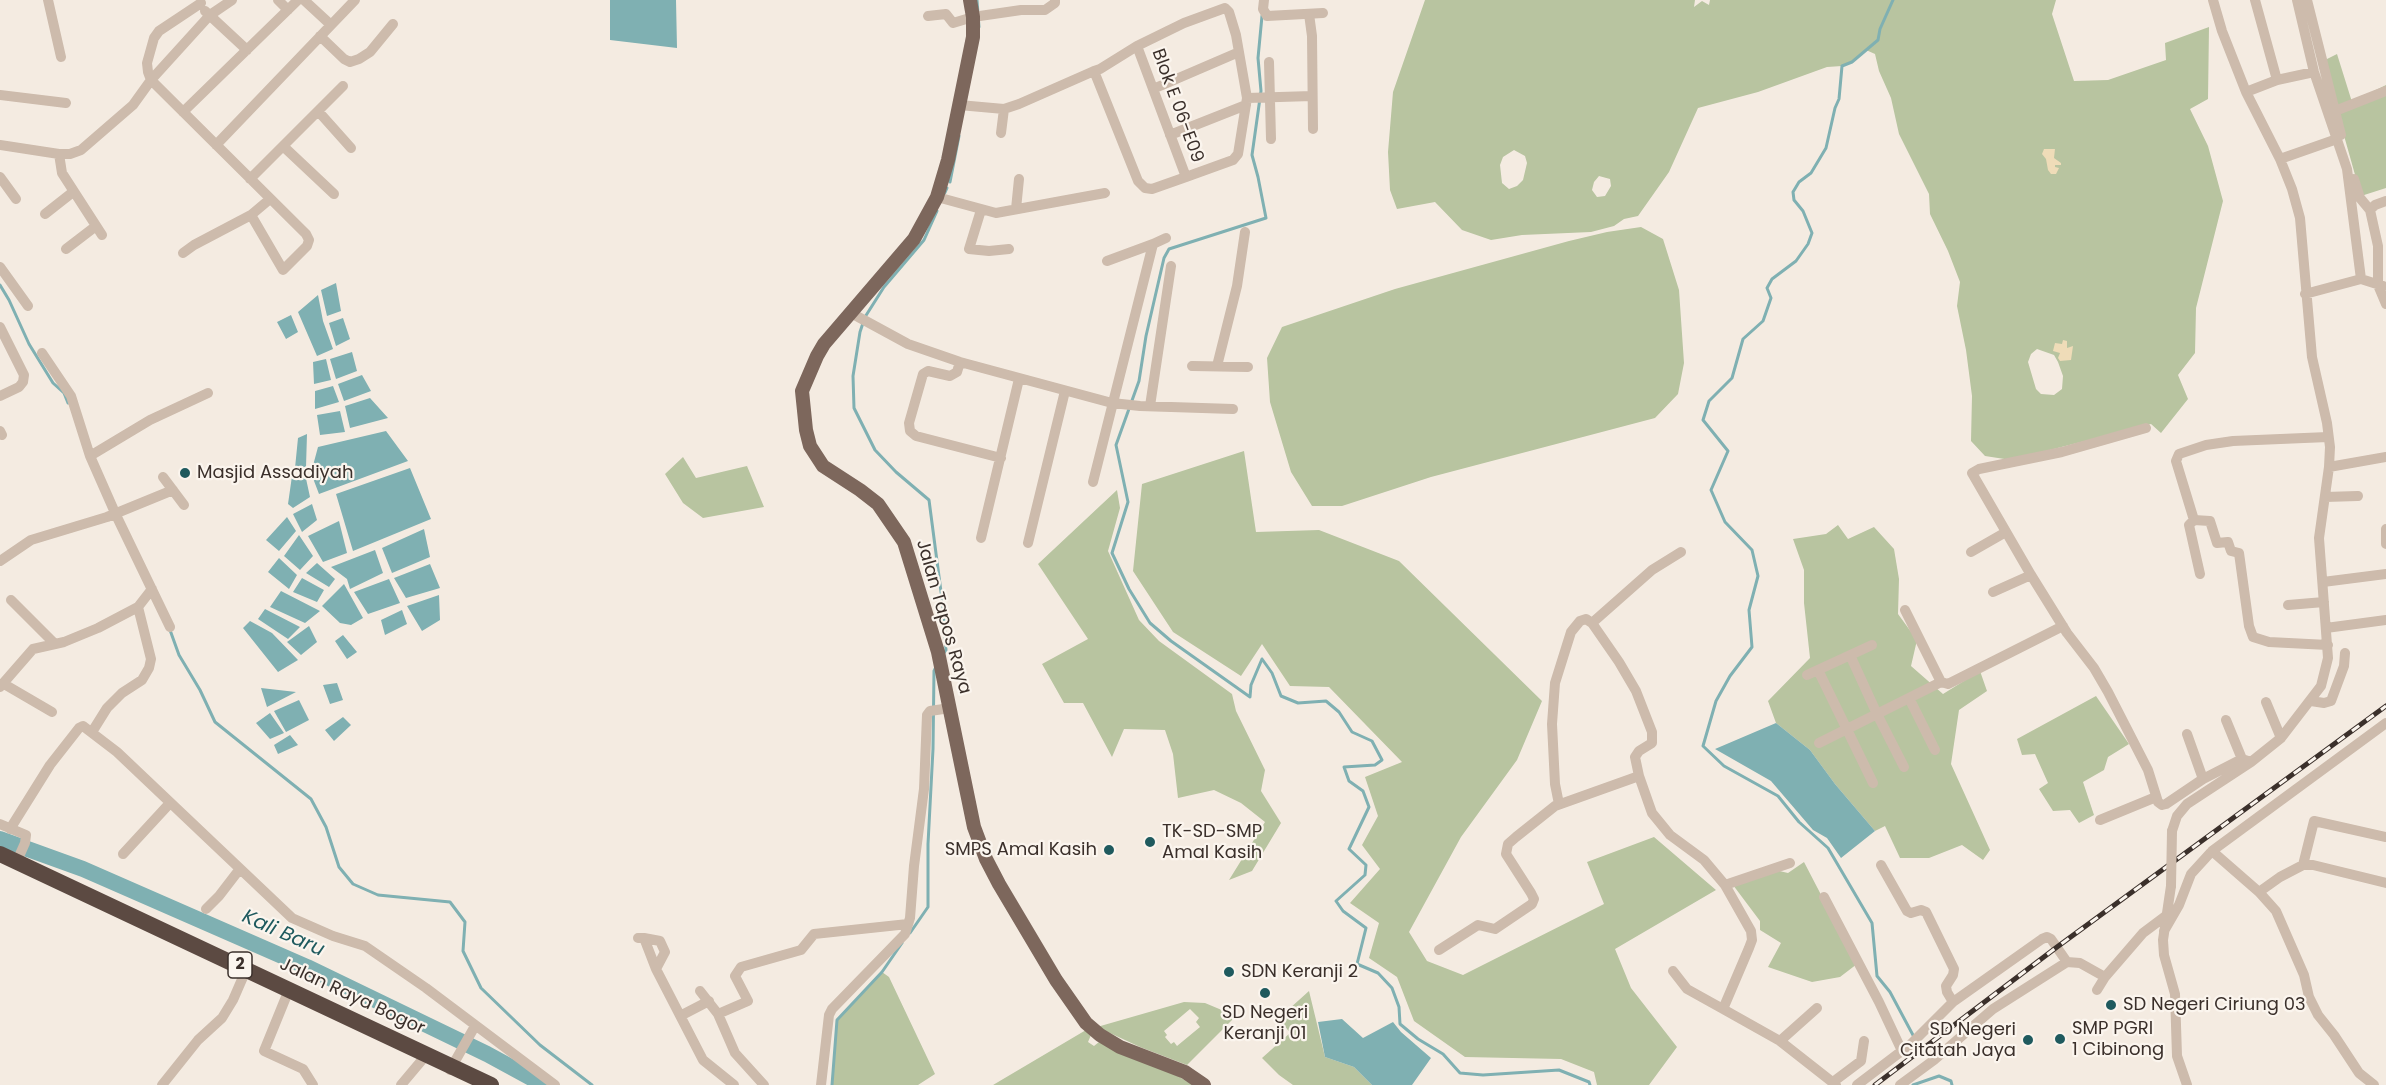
<!DOCTYPE html>
<style>
body{margin:0}
canvas{display:block;background:#f4ebe1}
</style>
<canvas width="2386" height="1085"></canvas>
<script>
const c = document.querySelector('canvas').getContext('2d');
c.lineJoin = 'round';
function paint(path, color) {
  c.fillStyle = color;
  c.fill(path, 'evenodd');
}
function toPath(rows) {
  const path = new Path2D();
  for (const r of rows) {
    path.moveTo(r[0], r[1]);
    for (let i = 2; i < r.length; i += 2) path.lineTo(r[i], r[i + 1]);
  }
  return path;
}
function strokePath(path, color, width, dash) {
  c.strokeStyle = color;
  c.lineWidth = width;
  c.lineCap = dash ? 'butt' : 'round';
  c.setLineDash(dash || []);
  c.stroke(path);
}
function label(font, color, halo, rows, align = 'center') {
  c.font = font + ' Poppins,sans-serif';
  c.lineWidth = 4.5;
  c.setLineDash([]);
  c.textBaseline = 'middle';
  c.strokeStyle = halo;
  c.fillStyle = color;
  for (const [text, x, y, turn = 0] of rows) {
    c.save();
    c.translate(x, y);
    c.rotate((+turn || 0) * Math.PI / 180);
    c.textAlign = isNaN(turn) ? turn : align;
    if (halo) c.strokeText(text, 0, 0);
    c.fillText(text, 0, 0);
    c.restore();
  }
}
paint(toPath([
 [1425,0,1695,0,1694,7,1702,1,1709,5,1710,0,2056,0,2052,14,2074,81,2108,80,2166,60,2165,43,2209,27,2208,99,2190,109,2208,146,2223,201,2196,308,2195,353,2178,375,2188,399,2161,433,2151,424,2011,460,1985,456,1971,441,1972,396,1966,350,1957,306,1960,282,1948,251,1930,214,1929,194,1899,134,1891,98,1879,71,1875,54,1866,50,1852,62,1842,66,1827,67,1758,92,1698,108,1669,172,1638,216,1624,219,1614,226,1591,232,1522,235,1491,240,1462,230,1435,202,1397,209,1390,190,1388,152,1393,92],
 [1514,150,1525,156,1527,163,1523,180,1517,186,1509,189,1502,183,1500,165,1503,157],
 [1599,176,1610,179,1611,186,1605,196,1597,197,1592,190,1594,182],
 [2037,349,2054,355,2058,362,2063,376,2062,389,2054,395,2041,394,2036,389,2028,362,2031,354],
 [2337,54,2352,102,2386,85,2386,188,2361,196,2323,61],
 [1641,227,1663,239,1679,290,1684,363,1678,394,1655,418,1431,477,1342,506,1312,506,1291,472,1270,402,1267,358,1282,327,1395,289,1569,241,1607,232],
 [1244,451,1256,532,1319,530,1399,561,1542,701,1517,760,1461,837,1409,932,1427,961,1463,975,1604,904,1587,862,1654,837,1716,890,1615,949,1631,988,1677,1047,1649,1085,1597,1085,1594,1072,1561,1059,1465,1057,1414,1021,1397,977,1369,958,1379,923,1350,903,1380,869,1362,845,1378,816,1365,777,1402,762,1329,687,1290,686,1262,644,1241,676,1173,632,1133,571,1142,484],
 [683,457,696,478,747,466,764,507,703,518,683,503,665,474],
 [1117,490,1120,508,1108,551,1139,620,1159,641,1232,694,1236,711,1265,770,1261,791,1281,823,1252,871,1229,880,1265,822,1241,803,1214,790,1178,798,1173,754,1165,730,1124,729,1112,757,1083,703,1064,703,1042,664,1088,639,1038,564],
 [1838,525,1848,539,1874,527,1894,549,1899,579,1898,614,1917,640,1911,666,1943,694,1980,671,1987,691,1959,710,1951,764,1990,850,1983,860,1962,845,1929,858,1900,858,1885,826,1875,831,1835,784,1810,750,1776,723,1768,701,1810,658,1804,603,1804,570,1793,539,1826,534],
 [2096,696,2129,744,2108,757,2104,770,2083,782,2094,815,2079,823,2070,810,2053,811,2039,789,2048,783,2035,754,2022,755,2017,739],
 [1804,862,1857,964,1840,977,1812,982,1768,967,1781,943,1760,930,1760,921,1733,885,1775,870,1788,873],
 [882,972,889,977,935,1074,918,1085,832,1085,837,1020],
 [1309,991,1325,1057,1354,1067,1372,1085,1293,1085,1279,1075,1262,1058,1290,1033,1279,1018],
 [1184,1002,1205,1003,1236,1016,1187,1065,1140,1047,1097,1027],
 [1190,1009,1199,1018,1196,1022,1200,1027,1177,1046,1174,1042,1171,1044,1165,1037,1167,1035,1164,1031],
 [1086,1030,1091,1035,1088,1042,1094,1046,1099,1042,1176,1075,1193,1085,993,1085]
]), '#b8c4a0');
paint(toPath([
 [2044,149,2055,149,2054,158,2061,163,2061,165,2055,165,2055,167,2059,168,2056,174,2051,174,2048,170,2046,159,2042,154],
 [2063,340,2067,341,2067,348,2073,346,2071,360,2060,361,2058,358,2060,353,2053,351,2055,343,2062,344]
]), '#efdcb8');
paint(toPath([
 [610,0,676,0,677,48,610,40],
 [336,283,341,311,327,316,321,290],
 [318,295,323,321,333,349,317,356,298,312],
 [291,315,298,332,286,339,277,322],
 [343,318,350,339,336,346,329,323],
 [352,352,357,371,336,379,330,359],
 [326,359,331,380,314,384,313,362],
 [362,375,371,391,344,401,338,384],
 [333,386,339,402,315,409,315,391],
 [370,398,388,418,350,428,345,406],
 [340,411,345,432,320,435,317,415],
 [386,431,408,461,319,494,311,473,318,447],
 [307,434,306,467,295,468,298,438],
 [410,468,431,519,353,551,336,494],
 [305,474,310,497,293,508,288,504,292,476],
 [312,504,317,520,302,532,293,514],
 [287,517,296,531,279,551,266,540],
 [339,521,347,553,323,562,308,536],
 [424,529,430,557,392,573,382,548],
 [299,535,313,556,300,570,284,556],
 [375,550,383,573,350,589,347,579,331,567],
 [279,558,297,575,289,589,268,572],
 [317,563,335,579,329,587,306,573],
 [430,564,440,588,406,598,394,578],
 [302,578,324,590,317,602,293,592],
 [389,579,400,603,368,614,354,592],
 [344,584,363,618,351,625,340,623,322,606],
 [281,591,320,611,305,623,270,607],
 [439,595,440,620,422,631,407,606],
 [265,609,300,627,288,639,258,619],
 [402,610,407,624,385,635,381,620],
 [250,621,272,633,298,660,278,672,243,628],
 [309,626,317,642,301,655,287,642],
 [343,635,357,652,347,659,335,641],
 [337,683,343,700,330,704,323,685],
 [261,688,296,692,267,707],
 [299,700,309,720,286,732,274,711],
 [270,713,284,733,270,739,256,723],
 [343,717,351,725,334,741,325,730],
 [1776,723,1810,750,1835,784,1875,831,1841,858,1827,838,1813,830,1771,781,1715,749],
 [290,735,298,745,278,754,274,745],
 [1342,1019,1363,1038,1393,1022,1401,1032,1431,1058,1412,1085,1372,1085,1354,1067,1325,1057,1318,1022]
]), '#7fb0b2');
strokePath(toPath([
 [977,0,979,27],
 [1893,0,1880,29,1878,40,1852,62,1842,66,1839,99,1835,108,1826,148,1811,173,1799,182,1793,192,1794,200,1803,211,1812,233,1808,244,1796,261,1772,279,1767,288,1771,298,1763,321,1743,339,1732,378,1709,401,1703,420,1728,451,1711,490,1725,522,1752,550,1758,576,1749,610,1752,647,1730,676,1716,701,1703,746,1724,766,1778,796,1799,822,1828,848,1872,923,1877,976,1890,992,1914,1037],
 [1262,16,1258,58,1261,91,1252,155,1258,177,1266,218,1169,249,1164,258,1146,336,1139,381,1116,445,1128,502,1112,553,1129,589,1150,623,1171,641,1250,697,1251,685,1262,659,1272,673,1281,696,1298,703,1326,701,1339,712,1352,732,1372,741,1382,760,1375,765,1344,767,1349,781,1363,791,1369,807,1349,849,1366,865,1365,875,1336,901,1343,911,1366,928,1357,964,1378,973,1392,988,1399,1007,1400,1024,1418,1039,1443,1054,1460,1073,1483,1075,1559,1070,1589,1082,1590,1085],
 [950,182,959,136],
 [943,197,947,188],
 [0,285,9,300,29,344,53,383,64,393,68,403],
 [865,317,884,287,924,240,937,211],
 [863,323,860,332,853,376,854,408,875,450,896,472,929,500,943,607,946,650,943,654],
 [170,630,179,655,200,690,215,722,311,799,326,827,339,867,353,884,378,895,450,902,465,922,463,951,481,988,540,1045,592,1085],
 [910,933,928,907,928,844,933,749,934,671,936,667],
 [832,1085,837,1020,882,972,902,943],
 [1913,1085,1939,1076,1951,1081,1952,1085]
]), '#7fb0b2', 3);
strokePath(toPath([
 [0,839,83,869,307,967,487,1054,533,1079,541,1085]
]), '#7fb0b2', 16);
strokePath(toPath([
 [48,0,61,57],
 [278,0,288,10],
 [304,0,331,25],
 [1264,0,1263,9,1267,16,1323,13],
 [2255,0,2277,80],
 [2297,0,2314,72,2347,169,2361,279],
 [2307,0,2341,135],
 [201,3,159,31,154,38,147,63,148,72,151,80,306,234,309,240,307,246,283,270,251,215],
 [205,11,247,50],
 [1309,14,1312,36,1313,129],
 [928,16,946,14,953,23,973,17,1021,10,1045,10,1055,3,1055,0],
 [320,36,344,59,350,62,359,59,370,52,393,24],
 [1137,46,1186,177],
 [1269,62,1271,139],
 [1153,89,1239,52],
 [2246,92,2277,80,2314,72],
 [0,95,66,103],
 [1247,98,1312,96],
 [959,105,1004,109,1019,104,1094,71,1100,69,1137,46,1184,23,1225,8,1229,12,1236,35,1247,98,1238,154,1233,160,1186,177,1152,189,1145,188,1138,181,1094,71],
 [318,111,351,148],
 [2335,111,2386,91],
 [183,112,298,0],
 [1001,133,1004,109],
 [1170,135,1246,105],
 [0,145,59,154,70,154,81,150,133,105,151,80,210,15,232,0],
 [216,145,355,0],
 [283,146,334,194],
 [59,154,62,173,102,235],
 [2280,159,2337,139],
 [0,177,16,199],
 [250,179,343,86],
 [2354,179,2360,198,2370,210],
 [937,197,996,213,1105,193],
 [2386,201,2375,205,2370,210,2378,246,2378,285,2386,304],
 [1016,209,1019,179],
 [981,210,969,249,989,251,1009,249],
 [45,214,73,192],
 [66,249,96,226],
 [183,253,194,245,251,215,270,199],
 [1107,261,1153,244],
 [0,267,28,306],
 [2305,294,2361,279,2383,286],
 [851,313,908,344,960,362,1112,403,1140,406,1233,409],
 [0,327,24,375,23,382,19,387,0,396],
 [42,353,71,396,90,456,116,515,170,627],
 [960,362,957,372,950,376,928,371,923,374,909,423,910,431,916,436,1001,458],
 [1192,366,1248,367],
 [1217,366,1237,286,1245,232],
 [1150,406,1171,266],
 [2146,428,2062,452,1979,469,1972,473,2031,575,2067,633,2094,668,2108,692,2148,770,2158,802,2162,805,2166,804,2203,779,2242,759,2251,762],
 [0,431,2,435],
 [90,456,150,420,208,393],
 [2329,467,2386,457],
 [163,477,184,505],
 [1093,482,1153,244,1166,238],
 [2325,497,2358,496],
 [2194,520,2176,461,2179,454,2206,445,2233,441,2328,437],
 [2386,529,2386,544],
 [981,538,1019,379],
 [1028,543,1065,391],
 [1971,552,2006,532],
 [0,561,31,540,107,517,173,490],
 [2200,574,2189,525,2194,520,2210,521,2217,543,2228,542,2231,551,2239,553,2249,626,2253,637,2269,642,2328,645],
 [2323,582,2386,574],
 [1993,592,2031,575],
 [11,600,54,643],
 [2288,605,2324,602],
 [1905,610,1941,682],
 [1592,623,1652,570,1681,552],
 [2326,628,2386,620],
 [1850,655,1877,714,1904,767],
 [1818,670,1873,783],
 [1807,675,1872,645],
 [4,684,52,712],
 [0,687,33,649,64,642,98,628,138,607,152,589],
 [1909,698,1935,750],
 [2311,701,2324,703,2331,701,2344,666,2345,653],
 [2266,702,2281,738],
 [2226,720,2242,759],
 [92,732,107,708,122,693,142,680,149,668,151,659,138,607],
 [2187,734,2203,779],
 [1819,743,1941,682,1948,684,2063,626],
 [1559,804,1555,784,1552,724,1555,683,1571,632,1580,621,1586,619,1592,623,1619,662,1636,691,1652,732,1652,743,1639,751,1635,757,1639,776,1652,813,1670,835,1704,860,1725,885,1751,931,1752,940,1749,948,1723,1009,1780,1041,1836,1085],
 [2100,820,2156,797],
 [0,824,26,835,25,843,17,861],
 [10,829,50,765,79,728,83,726,117,752,292,918,333,936,365,946,426,988,555,1085],
 [2172,831,2177,816,2187,804,2251,762,2281,738,2321,686,2328,658,2319,538,2329,467,2330,447,2327,423,2312,357,2300,218,2292,189,2280,159,2246,92,2222,31,2213,0],
 [2212,851,2259,892,2276,911,2304,975,2309,997,2318,1015,2334,1035,2359,1073,2374,1085],
 [123,854,170,803],
 [1881,865,1907,911,1911,913,1921,910,1926,912,1954,969,1953,975,1946,986,1947,992,1953,1002],
 [2303,865,2314,821,2386,837],
 [1725,885,1790,863],
 [2171,886,2163,940,2164,955,2175,994,2177,1056,2187,1085],
 [2259,892,2280,877,2303,865,2313,865,2386,883],
 [1824,897,1879,1002,1902,1051],
 [206,909,219,896,239,870],
 [2164,931,2179,905,2191,874,2212,851,2386,723],
 [638,938,644,938,656,969,703,1060,734,1085],
 [644,938,660,941,665,952,656,969],
 [1439,950,1478,925,1495,929,1532,904,1534,899,1531,893,1506,854,1508,844,1516,837,1555,806,1639,776],
 [1673,971,1687,989,1723,1009],
 [2097,990,2105,977,2143,933,2167,915],
 [700,991,718,1014,735,1053,764,1085],
 [286,997,264,1051,303,1069,313,1085],
 [718,1014,748,1001,735,976,741,967,801,950,814,934,908,924],
 [682,1015,709,1001],
 [1780,1041,1817,1008],
 [450,1070,475,1026],
 [1833,1082,1861,1061,1864,1041],
 [162,1085,198,1040,222,1018,233,1000,243,977],
 [401,1085,422,1060],
 [821,1085,829,1015,832,1009,905,934,910,918,914,866,924,789,927,715,930,711,950,708],
 [1857,1085,1911,1044,1953,1002,2042,939,2047,937,2051,939,2067,962],
 [1900,1085,1934,1060,1993,1009,2067,962,2080,963,2105,977]
]), '#cdbbac', 10);
strokePath(toPath([
 [970,0,973,17,973,37,948,160,937,197,914,239,824,344,817,356,802,391,806,430,810,446,823,466,860,490,878,504,904,542,938,652,974,827,986,859,999,884,1056,980,1086,1023,1100,1035,1120,1047,1185,1072,1204,1085]
]), '#7d675c', 14);
strokePath(toPath([
 [0,854,491,1085]
]), '#5c4a42', 16);
const rail = toPath([
 [1875,1085,2057,947,2386,706]
]);
strokePath(rail, '#3b302b', 5);
strokePath(rail, '#fbf5ee', 3, [9]);
strokePath(toPath([
 [2171,886,2172,831]
]), '#cdbbac', 10);
for (const [x, y, r, color] of [
 [185,473,6,"#1f5a5e"],
 [1150,842,6,"#1f5a5e"],
 [1109,850,6,"#1f5a5e"],
 [1229,972,6,"#1f5a5e"],
 [1265,993,6,"#1f5a5e"],
 [2111,1005,6,"#1f5a5e"],
 [2060,1039,6,"#1f5a5e"],
 [2028,1040,6,"#1f5a5e"]
]) {
  const dot = new Path2D();
  dot.arc(x, y, r, 0, 2 * Math.PI);
  c.fillStyle = color;
  c.fill(dot);
  strokePath(dot, '#fbf5ee', 2);
}
for (const [x, y, w] of [
 [240,965,24]
]) {
  const box = new Path2D();
  box.roundRect(x - w / 2, y - 13, w, 26, 4.5);
  c.fillStyle = '#fbf5ee';
  c.fill(box);
  strokePath(box, '#3b302b', 1.5);
}
label('bold 16px', '#3b302b', null, [
 ["2",240,965]
]);
label('18px', '#3b302b', '#fbf5ee', [
 ["Blok E 06-E09",1177,106,70],
 ["Jalan Tapos Raya",943,617,74],
 ["Jalan Raya Bogor",352,997,25]
]);
label('18px', '#3b302b', '#fbf5ee', [
 ["Masjid Assadiyah",197,473],
 ["TK-SD-SMP",1162,832],
 ["Amal Kasih",1162,853],
 ["SMPS Amal Kasih",1097,850,"right"],
 ["SDN Keranji 2",1241,972],
 ["SD Negeri Ciriung 03",2123,1005],
 ["SD Negeri",1265,1013,"center"],
 ["Keranji 01",1265,1034,"center"],
 ["SMP PGRI",2072,1029],
 ["1 Cibinong",2072,1050],
 ["SD Negeri",2016,1030,"right"],
 ["Citatah Jaya",2016,1051,"right"]
], 'left');
label('italic 20px', '#1f5a5e', '#fbf5ee', [
 ["Kali Baru",283,934,24]
]);
</script>
